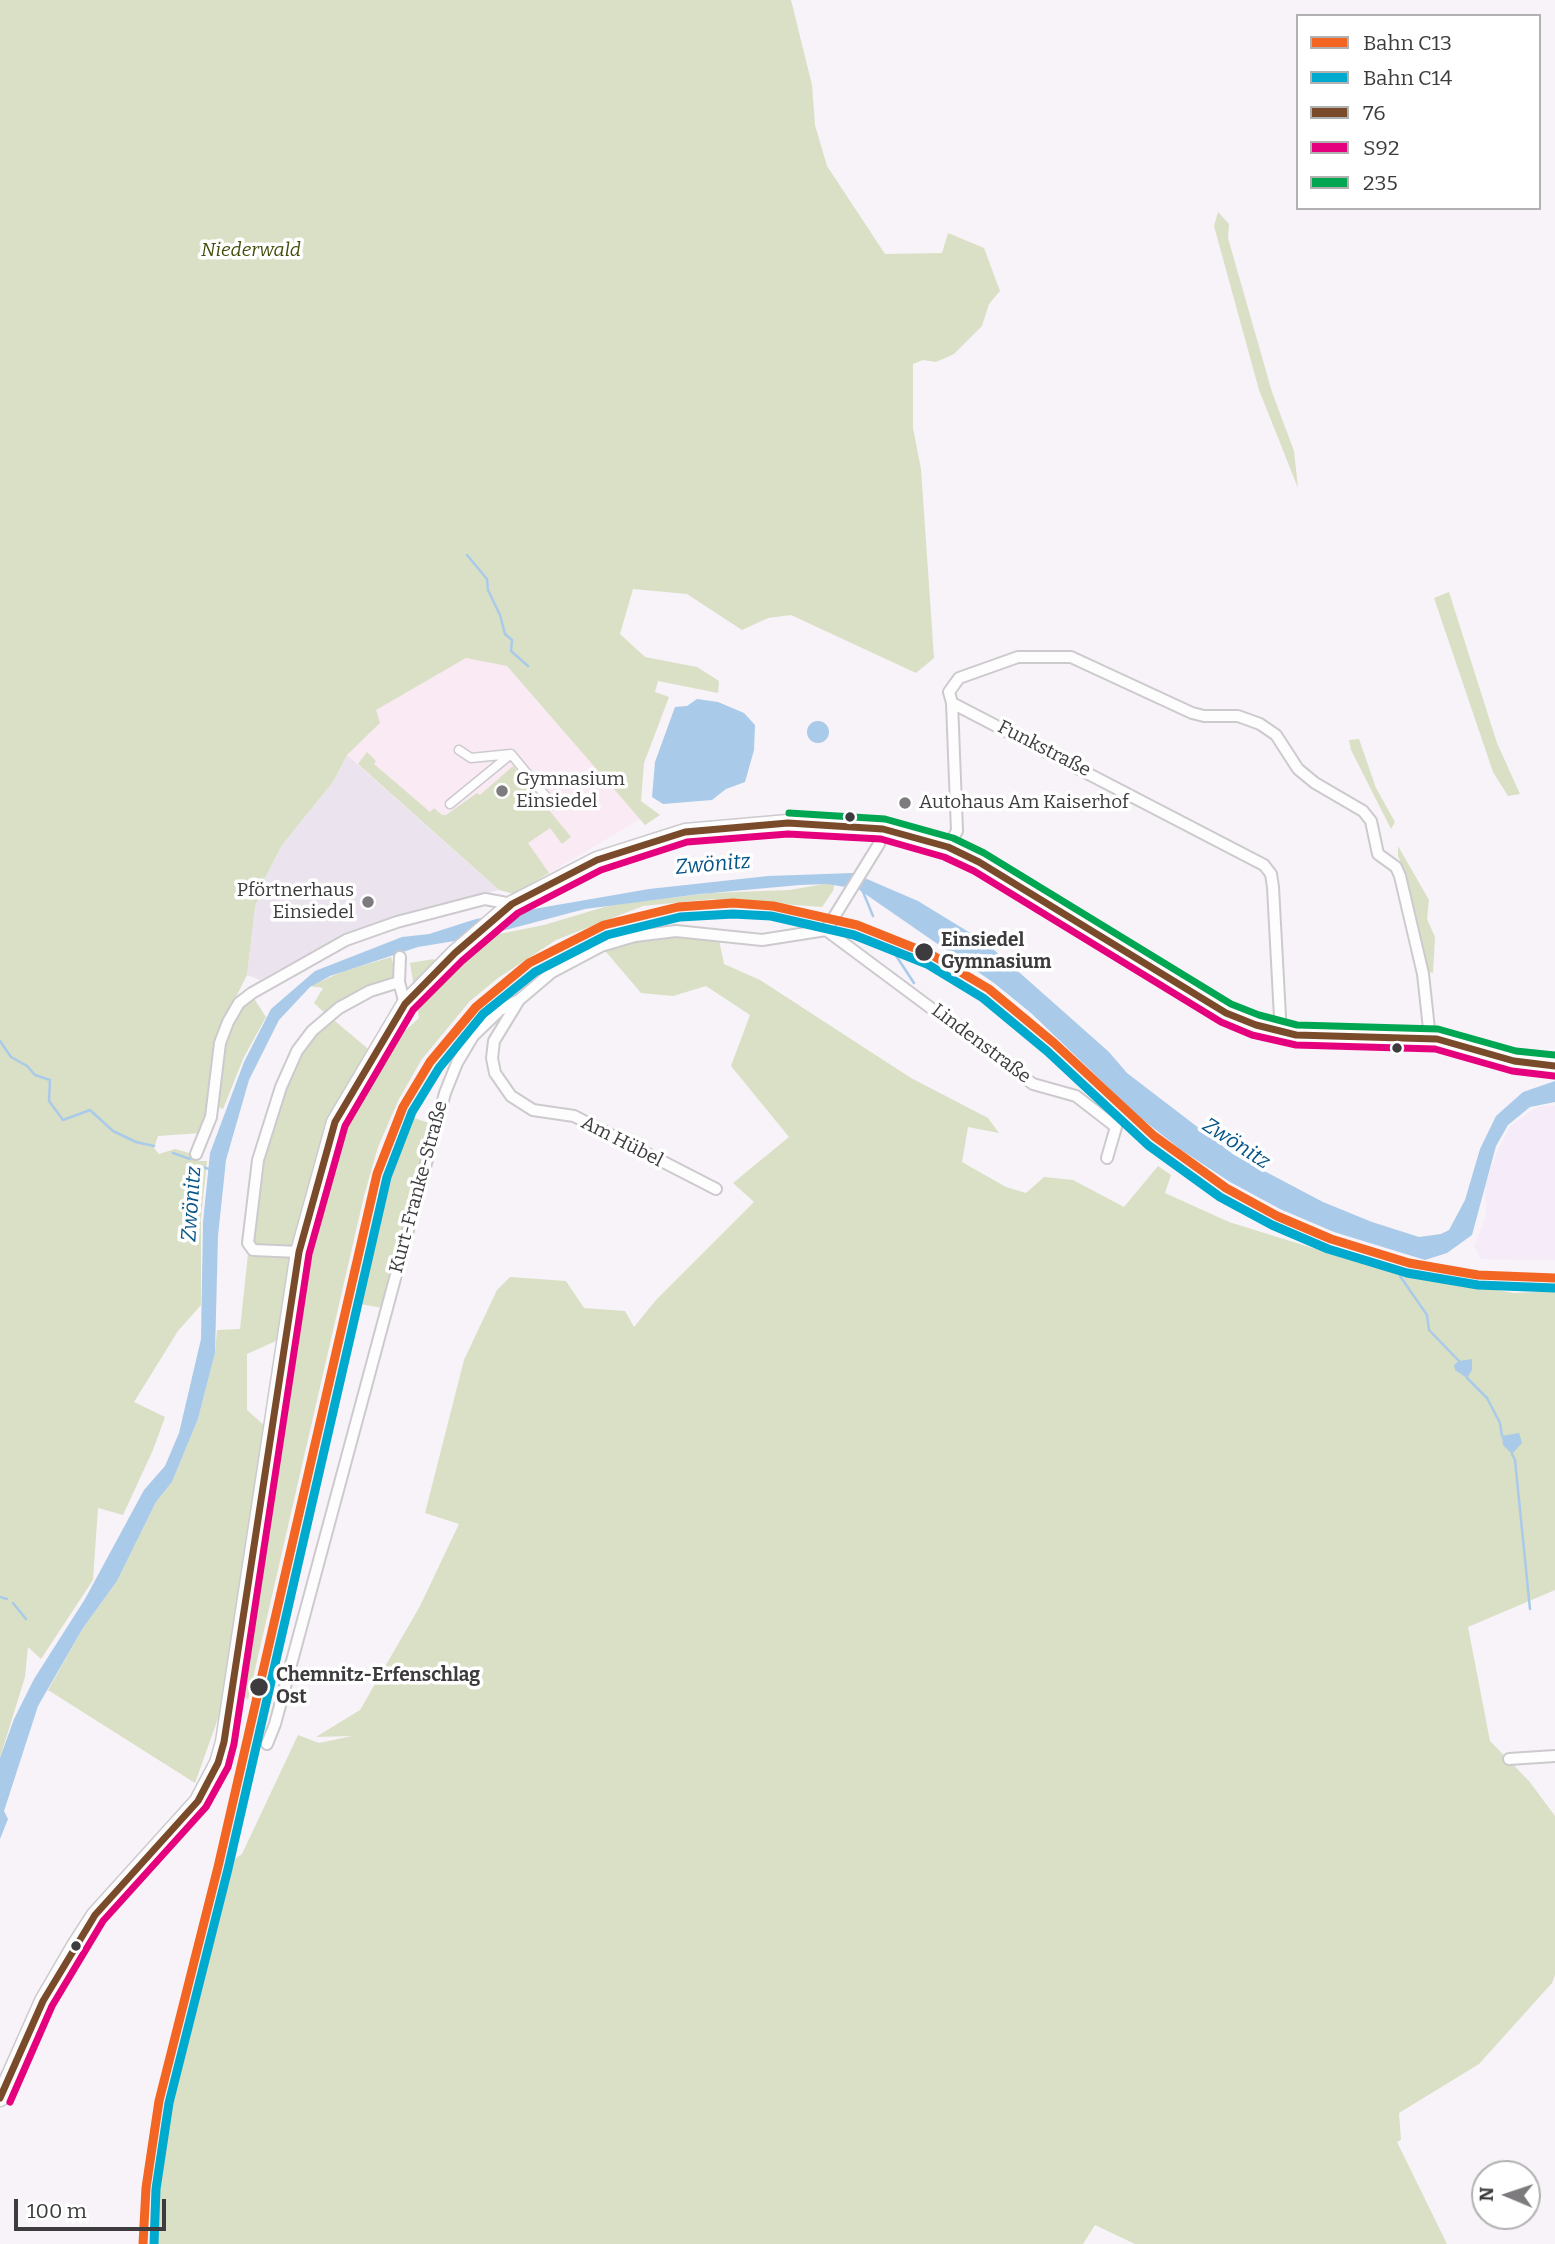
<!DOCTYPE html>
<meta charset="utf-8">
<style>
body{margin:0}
#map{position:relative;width:1555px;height:2244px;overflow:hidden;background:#f7f3f8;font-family:Bitter,serif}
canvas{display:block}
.legend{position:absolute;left:1296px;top:14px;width:245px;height:196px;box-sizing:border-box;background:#fff;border:2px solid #b1b1b1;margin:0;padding:9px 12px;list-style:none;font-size:21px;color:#3d3b3d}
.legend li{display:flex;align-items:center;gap:14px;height:35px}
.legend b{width:35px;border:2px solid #b1b1b1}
.north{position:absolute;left:1471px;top:2160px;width:70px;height:70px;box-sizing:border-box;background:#fff;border:2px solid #b1b1b1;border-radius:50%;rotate:272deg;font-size:19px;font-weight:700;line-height:28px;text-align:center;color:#3d3b3d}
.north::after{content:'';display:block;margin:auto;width:24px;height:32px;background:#7e7b7e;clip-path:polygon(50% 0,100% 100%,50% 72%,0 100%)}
.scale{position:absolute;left:14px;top:2199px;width:152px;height:32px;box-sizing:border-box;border:4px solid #3d3b3d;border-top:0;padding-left:9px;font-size:21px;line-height:24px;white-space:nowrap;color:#3d3b3d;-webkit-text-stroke:5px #fff;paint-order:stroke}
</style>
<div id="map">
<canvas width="1555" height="2244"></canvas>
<ul class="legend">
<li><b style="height:9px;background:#f26522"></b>Bahn C13</li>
<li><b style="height:9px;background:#00a9ce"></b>Bahn C14</li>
<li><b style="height:9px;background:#7a4b2a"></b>76</li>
<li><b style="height:9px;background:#e5007d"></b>S92</li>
<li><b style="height:9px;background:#00a651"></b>235</li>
</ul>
<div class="north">N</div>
<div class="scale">100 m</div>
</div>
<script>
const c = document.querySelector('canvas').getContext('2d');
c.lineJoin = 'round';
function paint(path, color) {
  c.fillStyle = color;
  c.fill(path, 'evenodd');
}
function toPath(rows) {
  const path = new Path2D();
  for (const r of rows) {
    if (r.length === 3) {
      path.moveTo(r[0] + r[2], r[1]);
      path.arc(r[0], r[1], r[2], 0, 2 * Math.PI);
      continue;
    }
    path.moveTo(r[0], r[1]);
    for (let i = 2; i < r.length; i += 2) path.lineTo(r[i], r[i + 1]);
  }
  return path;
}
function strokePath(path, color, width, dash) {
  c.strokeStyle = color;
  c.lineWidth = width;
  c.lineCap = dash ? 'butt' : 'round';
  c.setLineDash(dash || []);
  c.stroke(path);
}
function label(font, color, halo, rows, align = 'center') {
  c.font = font + ' Bitter,serif';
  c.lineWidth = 7;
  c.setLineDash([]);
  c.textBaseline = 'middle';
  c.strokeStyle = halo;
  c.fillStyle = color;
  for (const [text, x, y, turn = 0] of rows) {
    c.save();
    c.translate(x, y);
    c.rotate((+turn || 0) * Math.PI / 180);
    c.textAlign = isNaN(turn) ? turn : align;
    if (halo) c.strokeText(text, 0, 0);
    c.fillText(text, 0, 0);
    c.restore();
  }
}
paint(toPath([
 [347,755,499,890,391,918,339,938,260,980,247,975,255,907,265,878,282,845,333,782]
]), '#ebe4ee');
paint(toPath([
 [1539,1106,1555,1106,1555,1260,1481,1259,1474,1246,1486,1216,1485,1187,1495,1157,1510,1126]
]), '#f5ebf9');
paint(toPath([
 [466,658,507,666,640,819,514,894,499,890,347,755,380,723,375,710]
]), '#f9eaf4');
paint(toPath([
 [0,0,791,0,812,85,815,125,827,166,885,254,942,253,948,233,984,248,1000,291,989,304,982,326,954,354,936,362,923,360,913,364,913,428,921,469,934,658,916,673,791,615,768,618,742,630,687,594,633,589,620,634,645,657,697,667,719,681,718,693,658,681,655,692,669,697,644,763,641,801,660,815,645,825,507,666,466,658,376,710,380,723,347,755,333,782,282,845,265,878,255,907,247,975,229,1011,207,1116,201,1133,158,1136,154,1148,159,1154,175,1149,189,1153,195,1161,207,1161,201,1218,201,1305,178,1331,134,1402,165,1417,153,1450,123,1515,98,1508,93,1580,41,1659,28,1647,25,1677,0,1758],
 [1218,212,1229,224,1228,238,1272,392,1294,451,1298,488,1259,390,1214,226],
 [1449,592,1497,743,1520,794,1508,796,1493,772,1434,598],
 [1359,739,1376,788,1395,822,1391,829,1351,750,1349,740],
 [367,752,376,761,374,764,430,812,434,808,442,815,446,815,477,793,480,795,513,766,571,837,562,844,550,828,528,843,549,873,514,894,499,890,358,764],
 [1398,846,1429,900,1427,919,1435,937,1433,973,1427,971,1405,872,1398,856],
 [835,882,833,891,822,907,713,899,643,906,556,940,498,978,470,1001,422,1059,399,1099,378,1147,364,1196,248,1700,238,1691,226,1696,195,1783,48,1690,83,1628,117,1581,156,1502,172,1482,198,1419,215,1353,217,1330,240,1329,258,1160,297,1051,328,1016,314,1003,323,988,310,986,344,971,391,957,399,982,329,1016,373,1053,335,1123,287,1336,247,1354,247,1410,276,1436,308,1252,340,1124,388,1046,419,1018,410,963,433,959,455,972,494,935,544,925,611,905,710,893,790,890],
 [647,924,719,940,724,964,760,980,911,1078,988,1118,999,1133,968,1127,962,1162,1006,1187,1026,1193,1044,1177,1073,1180,1124,1207,1158,1166,1171,1175,1165,1193,1229,1222,1377,1268,1514,1293,1555,1291,1555,1590,1468,1627,1490,1741,1529,1781,1555,1816,1555,1975,1552,1983,1479,2064,1399,2113,1401,2140,1397,2142,1447,2244,1135,2244,1095,2225,1083,2244,158,2244,161,2157,167,2115,232,1861,242,1854,298,1735,319,1743,352,1736,316,1737,360,1710,420,1606,459,1524,425,1513,464,1360,497,1290,510,1277,566,1281,584,1308,625,1311,634,1327,656,1300,754,1202,733,1183,789,1137,731,1066,750,1015,706,986,673,996,641,993,601,946,598,937],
 [253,997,266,1017,244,1057,223,1109,215,1106,225,1040,237,1011],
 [412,1117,431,1124,382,1308,355,1303,383,1187]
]), '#dae0c5');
paint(toPath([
 [697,699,718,702,744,713,755,725,754,750,745,782,726,789,712,800,663,804,652,797,655,762,675,707,687,706],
 [818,732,11],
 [853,873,918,901,985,942,1109,1052,1127,1073,1234,1155,1323,1202,1372,1222,1419,1237,1441,1234,1449,1230,1465,1200,1480,1149,1496,1116,1523,1092,1555,1081,1555,1102,1530,1107,1508,1125,1496,1146,1472,1235,1447,1253,1425,1260,1334,1232,1280,1209,1230,1182,1180,1149,1137,1115,1031,1013,994,983,858,889,827,884,800,885,700,894,585,909,479,937,418,947,330,976,310,987,279,1020,249,1080,226,1160,218,1236,215,1353,198,1419,172,1482,156,1502,117,1581,83,1628,38,1706,4,1811,8,1819,0,1839,0,1758,14,1719,34,1679,85,1599,144,1490,165,1466,179,1433,201,1339,203,1222,210,1153,244,1062,271,1009,315,971,402,937,429,934,476,919,649,889,768,876],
 [1472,1359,1472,1370,1467,1378,1455,1370,1454,1365,1459,1361],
 [1519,1433,1522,1443,1512,1454,1503,1445,1502,1436]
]), '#aacae9');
strokePath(toPath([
 [467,555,487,579,488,590,500,615,505,634,512,640,511,651,528,666],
 [861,887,873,916],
 [891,948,914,983],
 [0,1041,11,1057,27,1066,35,1075,50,1080,49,1101,63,1120,90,1110,113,1131,136,1142,154,1146],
 [173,1153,190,1159],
 [202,1167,213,1170],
 [1400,1276,1427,1315,1429,1330,1459,1361],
 [1467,1378,1487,1398,1500,1423,1502,1436],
 [1512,1454,1515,1460,1530,1609],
 [0,1597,7,1599],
 [13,1603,26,1619]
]), '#aacae9', 2.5);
const pedestrian = toPath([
 [459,750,471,758,511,754,553,805],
 [450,804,510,755]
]);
const minor = toPath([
 [952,703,1264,865,1271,874,1273,887,1280,1017,1277,1031],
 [948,847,957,831,952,703,949,692,959,678,1018,657,1071,657,1192,713,1204,716,1238,716,1260,724,1276,735,1298,769,1315,783,1363,811,1371,821,1378,854,1396,867,1400,876,1423,974,1430,1038],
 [826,930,1033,1084,1076,1096,1116,1127,1107,1158],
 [400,957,399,982,405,1004],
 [519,1000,494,1041,492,1058,495,1073,511,1096,533,1110,574,1116,716,1189],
 [196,1154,211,1117,220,1043,228,1022,239,1003,252,993,346,940,397,922,485,899,512,904],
 [299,1252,253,1250,248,1243,258,1160,281,1087,297,1051,312,1031,339,1008,370,991,399,982],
 [267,1744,275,1724,445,1093,457,1063,473,1036,500,1010,519,1000,552,972,601,946,635,936,676,931,762,940,826,930,879,844,883,829],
 [1509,1759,1555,1756]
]);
const secondary = toPath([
 [0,2098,43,2001,75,1946,95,1915,198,1801,218,1763,224,1742,299,1252,335,1122,405,1004,455,953,512,904,597,860,685,832,788,823,883,829,948,847,979,862,1169,979,1226,1013,1256,1025,1296,1035,1437,1039,1514,1061,1555,1066]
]);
strokePath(pedestrian, '#cdcace', 11);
strokePath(minor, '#cdcace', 14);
strokePath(secondary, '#cdcace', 19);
strokePath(pedestrian, '#fefdfe', 8);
strokePath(minor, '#fefdfe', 10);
strokePath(secondary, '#fefdfe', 16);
strokePath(toPath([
 [0,2098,43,2001,95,1915,198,1801,218,1763,224,1742,299,1252,335,1122,405,1004,455,953,512,904,597,860,685,832,788,823,883,829,948,847,979,862,1226,1013,1256,1025,1296,1035,1437,1039,1514,1061,1555,1066]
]), '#7a4b2a', 7);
strokePath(toPath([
 [10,2102,52,2006,103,1921,206,1807,228,1767,234,1744,309,1254,345,1126,413,1010,462,961,518,913,601,870,687,842,788,834,881,839,944,857,974,871,1221,1022,1252,1035,1296,1045,1435,1049,1512,1071,1554,1076]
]), '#e5007d', 7);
strokePath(toPath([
 [789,813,885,819,953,838,984,853,1231,1004,1259,1015,1297,1025,1438,1029,1516,1051,1555,1055]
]), '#00a651', 7);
strokePath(toPath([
 [143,2244,146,2188,159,2101,218,1867,377,1174,403,1107,430,1062,476,1007,529,963,604,925,678,907,733,903,773,906,857,925,932,955,989,989,1054,1043,1154,1136,1226,1188,1277,1216,1331,1239,1409,1263,1478,1275,1555,1278]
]), '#f26522', 9);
strokePath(toPath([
 [154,2244,156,2189,169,2103,228,1869,387,1177,412,1112,439,1068,483,1014,535,972,607,935,680,917,733,914,771,916,854,935,927,964,983,998,1047,1051,1148,1145,1220,1197,1272,1225,1328,1249,1407,1273,1478,1285,1555,1288]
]), '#00a9ce', 9);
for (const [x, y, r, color] of [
 [502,791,7,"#7e7b7e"],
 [905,803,7,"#7e7b7e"],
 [850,817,6,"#3d3b3d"],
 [368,902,7,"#7e7b7e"],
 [924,952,10,"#3d3b3d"],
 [1397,1048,6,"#3d3b3d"],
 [259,1687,10,"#3d3b3d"],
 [76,1946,6,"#3d3b3d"]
]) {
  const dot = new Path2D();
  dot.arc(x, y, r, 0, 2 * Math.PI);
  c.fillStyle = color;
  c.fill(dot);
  strokePath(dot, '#fff', 2.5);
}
label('italic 19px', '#424e0c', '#fff', [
 ["Niederwald",251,251]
]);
label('19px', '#3d3b3d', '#fff', [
 ["Funkstraße",1044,749,27],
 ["Lindenstraße",981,1044,37],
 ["Am Hübel",622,1142,27],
 ["Kurt-Franke-Straße",419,1187,-75]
]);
label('19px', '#3d3b3d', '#fff', [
 ["Gymnasium",516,780],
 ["Einsiedel",516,802],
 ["Autohaus Am Kaiserhof",919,803],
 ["Pförtnerhaus",354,891,"right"],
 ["Einsiedel",354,913,"right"]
], 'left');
label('bold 19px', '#3d3b3d', '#fff', [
 ["Einsiedel",941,941],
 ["Gymnasium",941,963],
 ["Chemnitz-Erfenschlag",276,1676],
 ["Ost",276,1698]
], 'left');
label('italic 21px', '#045488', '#fff', [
 ["Zwönitz",713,865,-5],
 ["Zwönitz",1236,1144,33],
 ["Zwönitz",192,1204,-86]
]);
</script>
